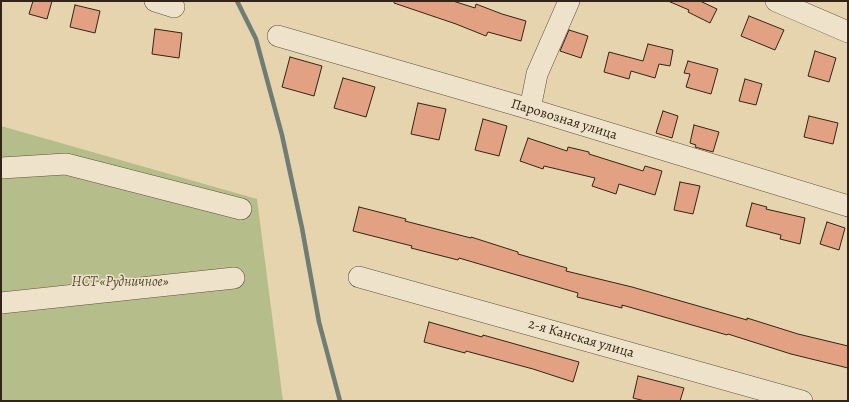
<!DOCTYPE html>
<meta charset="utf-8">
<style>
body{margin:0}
#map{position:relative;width:849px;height:402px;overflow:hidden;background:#e5d4ae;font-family:Alegreya,serif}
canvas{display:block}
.frame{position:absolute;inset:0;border:2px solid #332417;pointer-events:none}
</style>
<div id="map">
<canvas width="849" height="402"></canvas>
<div class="frame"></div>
</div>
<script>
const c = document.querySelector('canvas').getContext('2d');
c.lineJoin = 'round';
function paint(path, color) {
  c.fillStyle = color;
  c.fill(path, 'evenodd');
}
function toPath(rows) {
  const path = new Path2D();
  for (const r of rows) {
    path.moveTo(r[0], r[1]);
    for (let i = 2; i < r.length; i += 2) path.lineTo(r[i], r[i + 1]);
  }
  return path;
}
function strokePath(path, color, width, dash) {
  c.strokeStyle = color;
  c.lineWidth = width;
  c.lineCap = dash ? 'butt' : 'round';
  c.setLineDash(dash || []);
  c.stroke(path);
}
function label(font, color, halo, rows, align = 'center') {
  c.font = font + ' Alegreya,serif';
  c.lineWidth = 3;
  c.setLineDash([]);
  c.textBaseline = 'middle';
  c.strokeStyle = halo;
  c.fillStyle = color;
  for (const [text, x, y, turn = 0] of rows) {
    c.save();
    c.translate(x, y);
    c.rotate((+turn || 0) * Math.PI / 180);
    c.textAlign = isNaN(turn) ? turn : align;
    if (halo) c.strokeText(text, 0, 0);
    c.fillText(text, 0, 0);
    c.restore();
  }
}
paint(toPath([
 [1,126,257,199,283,401,1,401]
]), '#b5bd8a');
strokePath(toPath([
 [237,1,256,39,282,135,302,228,319,322,340,401]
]), '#707c74', 4.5);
const building = toPath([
 [33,1,52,1,47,19,29,14,33,1],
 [394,1,453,1,475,8,476,4,502,14,526,21,521,41,488,32,486,36,456,24,394,3,394,1],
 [668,1,700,1,717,9,710,23,688,12,689,10,668,1],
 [75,5,100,11,95,33,70,27,75,5],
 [749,16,784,30,775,50,741,36,749,16],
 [155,29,182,33,179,58,152,54,155,29],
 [569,30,588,36,581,58,560,51,569,30],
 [648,44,673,50,670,66,659,64,655,78,631,71,629,79,604,72,609,52,643,61,648,44],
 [815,51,836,58,829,82,808,76,815,51],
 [290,57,322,66,314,96,282,87,290,57],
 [688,61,718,69,711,94,686,87,690,74,684,73,688,61],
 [343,78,375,87,366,117,334,108,343,78],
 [745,79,762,84,756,105,739,101,745,79],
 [418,103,446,109,439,140,411,134,418,103],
 [663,111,678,116,672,138,656,133,663,111],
 [809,116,838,123,833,144,804,137,809,116],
 [483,119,507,126,499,156,475,150,483,119],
 [694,125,719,132,713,152,695,147,696,145,690,143,694,125],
 [528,138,567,151,568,147,589,152,589,154,643,171,645,166,662,171,655,195,619,184,616,194,592,186,595,178,544,166,543,169,520,161,528,138],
 [680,182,700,186,693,214,674,210,680,182],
 [752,203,767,207,766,209,805,218,800,244,780,239,781,235,746,226,752,203],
 [359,207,406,219,405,221,471,238,471,237,518,252,518,254,567,268,566,271,632,287,747,320,747,318,798,334,848,346,848,368,791,354,728,334,727,335,622,305,622,308,577,297,578,293,459,258,458,260,411,248,412,246,353,231,359,207],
 [827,222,845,228,839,250,820,244,827,222],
 [429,322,482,337,483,335,579,362,573,382,533,369,466,351,465,353,424,342,429,322],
 [638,376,684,388,680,401,645,401,633,398,638,376]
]);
paint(building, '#e2a182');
strokePath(building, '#332417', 1);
const minor = toPath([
 [155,1,174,7],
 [776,1,848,32],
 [278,36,530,109,848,206],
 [530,109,537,74,569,1],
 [1,168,66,164,241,209],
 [359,277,802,401],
 [1,303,234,278]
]);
strokePath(minor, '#60503d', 22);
strokePath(minor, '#eee3ca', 21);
label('14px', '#332417', '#eee3ca', [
 ["Паровозная улица",564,120,17],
 ["2-я Канская улица",581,339,16]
]);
label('italic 14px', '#544a34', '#eee3ca', [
 ["НСТ «Рудничное»",120,283]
]);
</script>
